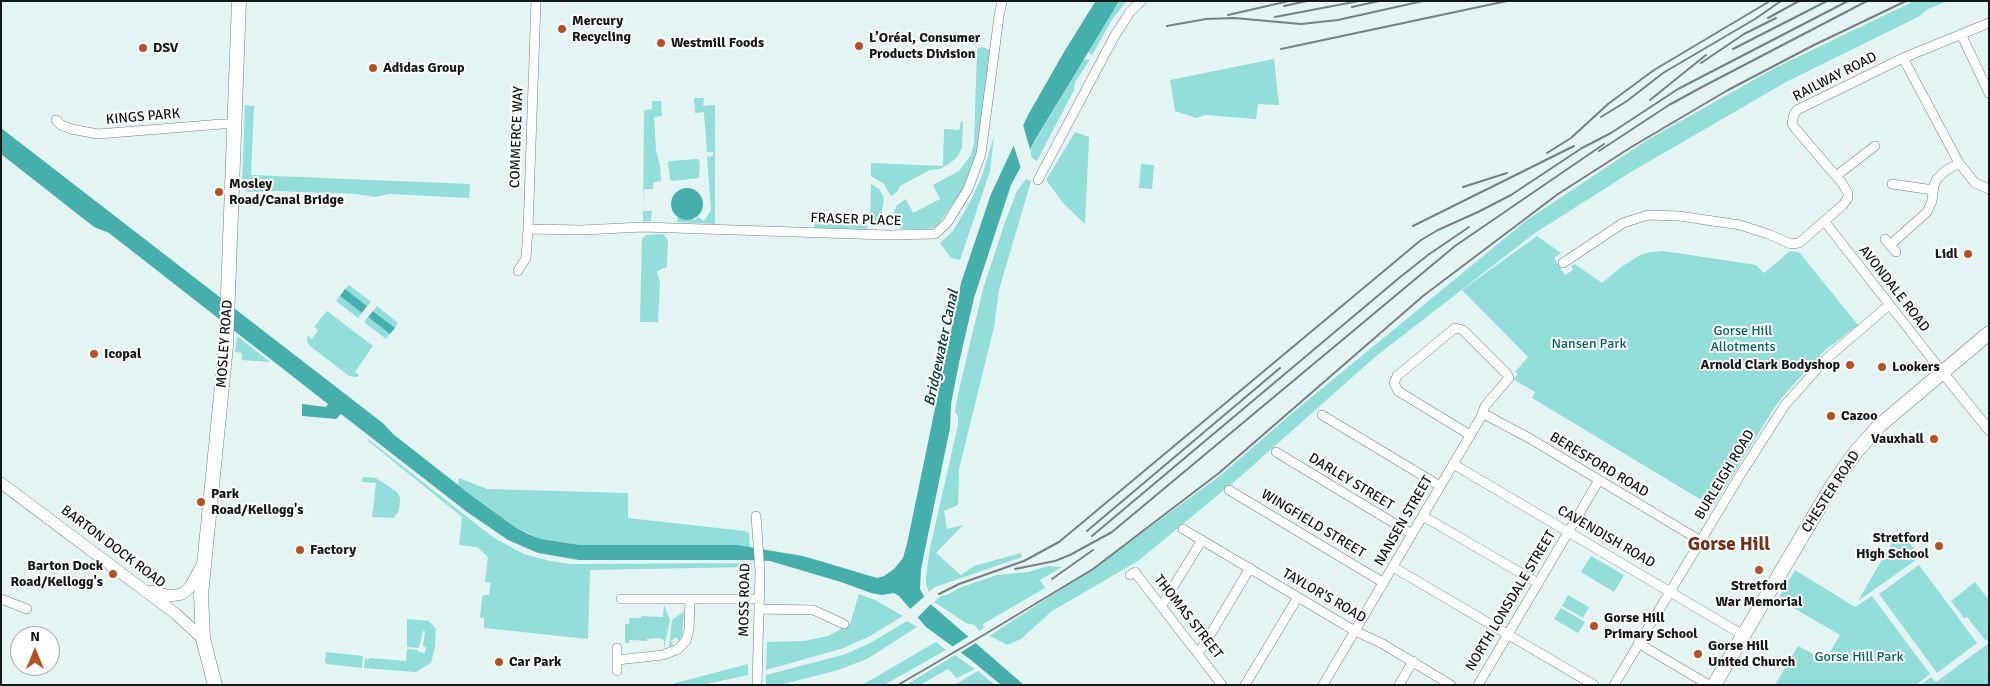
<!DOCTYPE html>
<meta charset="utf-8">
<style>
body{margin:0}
#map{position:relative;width:1990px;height:686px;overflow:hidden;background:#e4f4f3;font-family:Signika,sans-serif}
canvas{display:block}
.frame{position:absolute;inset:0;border:2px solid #121817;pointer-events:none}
.north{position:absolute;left:10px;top:626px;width:50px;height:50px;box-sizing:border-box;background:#fff;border:1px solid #a0a3a2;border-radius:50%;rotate:0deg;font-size:14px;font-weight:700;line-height:20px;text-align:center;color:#121817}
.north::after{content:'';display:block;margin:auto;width:18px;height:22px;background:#b55022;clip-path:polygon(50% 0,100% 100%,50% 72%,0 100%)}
</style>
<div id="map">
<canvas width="1990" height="686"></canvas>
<div class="frame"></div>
<div class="north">N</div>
</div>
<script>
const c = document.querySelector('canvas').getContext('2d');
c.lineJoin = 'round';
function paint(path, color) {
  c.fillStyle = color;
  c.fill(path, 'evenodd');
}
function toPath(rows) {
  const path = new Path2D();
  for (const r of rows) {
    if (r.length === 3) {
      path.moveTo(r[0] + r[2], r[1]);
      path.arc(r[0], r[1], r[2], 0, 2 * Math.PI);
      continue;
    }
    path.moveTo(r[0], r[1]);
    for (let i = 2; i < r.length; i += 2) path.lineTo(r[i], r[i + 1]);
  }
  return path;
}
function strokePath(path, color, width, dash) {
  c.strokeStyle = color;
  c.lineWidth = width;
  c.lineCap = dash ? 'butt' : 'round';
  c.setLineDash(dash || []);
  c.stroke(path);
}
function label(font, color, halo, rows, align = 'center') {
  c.font = font + ' Signika,sans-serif';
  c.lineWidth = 4;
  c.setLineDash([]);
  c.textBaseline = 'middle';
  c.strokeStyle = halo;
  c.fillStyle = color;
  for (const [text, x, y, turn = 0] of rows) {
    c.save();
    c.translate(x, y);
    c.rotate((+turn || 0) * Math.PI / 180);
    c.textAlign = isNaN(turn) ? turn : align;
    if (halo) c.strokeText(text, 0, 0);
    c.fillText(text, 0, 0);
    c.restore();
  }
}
paint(toPath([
 [1119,1,1127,1,1113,18,1092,55,1087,51],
 [1914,1,1948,1,1928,9,1918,17,1786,82,1631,172,1535,233,1375,357,1241,476,1138,561,1052,611,1021,639,1008,645,989,636,1093,569,1221,475,1297,409,1527,220,1649,139,1775,68],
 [982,47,990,50,977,151,963,189,937,226,929,229,901,229,896,225,893,219,894,211,897,205,906,199,913,213,940,199,933,185,959,171,971,155,974,143,977,51,977,49],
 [1083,59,1090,60,1075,82,1074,90,1037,161,1032,158,1030,150],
 [1274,59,1279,105,1258,104,1256,119,1205,115,1196,118,1175,111,1170,80],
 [694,98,704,98,703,106,715,105,715,224,677,222,678,217,695,220,698,217,704,221,711,210,707,157,713,156,713,152,707,152,704,112,695,113],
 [652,101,661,101,662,116,654,117,656,150,660,165,661,181,653,182,653,189,644,189,643,211,652,211,651,221,643,222,644,110,652,109],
 [245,105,254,106,251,175,470,184,469,198,389,194,375,197,356,194,277,191,248,192,242,187],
 [961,121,963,122,962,147,958,156,949,164,940,169,930,170,900,186,897,192,891,196,884,184,871,176,871,163,943,166,944,129,959,130],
 [1075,132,1089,137,1085,224,1064,204,1046,180],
 [994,136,990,171,960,260,951,258,940,243,953,231,971,200,982,176],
 [698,159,700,163,699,178,672,181,670,179,668,163,669,161],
 [1141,164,1154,165,1152,189,1139,188],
 [1026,179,1031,181,999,290,994,327,959,469,958,505,944,511,947,529,963,525,936,553,961,575,974,566,1021,553,1022,557,935,587,929,592,926,584,926,576,930,548,958,425,958,416,955,412,958,394,983,289,1005,222,1017,191],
 [871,184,879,189,884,198,880,225,870,225],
 [815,223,867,225,867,229,814,228],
 [663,234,668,240,667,267,657,271,660,283,658,322,640,322,642,239,646,235],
 [1537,236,1561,253,1554,258,1565,275,1573,270,1571,266,1575,264,1602,283,1621,267,1642,254,1651,252,1664,251,1756,265,1764,273,1790,251,1799,252,1858,325,1824,351,1786,393,1774,408,1713,507,1532,398,1535,392,1513,379,1518,374,1515,372,1528,357,1462,290],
 [349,285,371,302,367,306,345,289],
 [340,296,362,313,358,318,336,301],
 [377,306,398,323,395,328,373,311],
 [327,311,373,346,355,372,359,375,357,377,349,376,310,346,307,341,308,335,312,339,318,330,314,327],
 [368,317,390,334,386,339,364,322],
 [237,336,270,362,242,360,242,353,235,352],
 [368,439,480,527,496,539,524,554,550,561,571,564,751,563,752,567,590,570,588,639,484,628,484,618,480,617,482,597,484,595,489,595,491,583,485,582,488,557,477,547,459,545,462,517,367,440],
 [363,477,376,478,397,492,400,498,399,510,394,518,372,517,376,483,362,482],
 [459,478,487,489,628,493,628,518,745,531,749,533,750,548,737,545,580,545,541,539,515,527,476,499,458,485],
 [1900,530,1920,557,1858,601,1880,563],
 [1591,556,1624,575,1614,592,1581,572],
 [1919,565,1977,643,1937,673,1879,594],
 [1048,566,1062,567,1040,580,1045,588,983,624,984,628,979,631,975,625,966,623,934,602,941,596,949,594,959,588,997,575,1028,572],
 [1795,570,1855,607,1872,596,1930,674,1916,685,1775,685,1798,646,1825,660,1840,635,1778,599],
 [1975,582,1989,600,1989,639,1986,641,1967,617,1964,618,1951,601],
 [859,594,875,600,903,616,870,636,844,648,766,670,767,642,804,641,828,636,850,624],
 [1568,595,1589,607,1583,618,1562,606],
 [664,605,670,620,664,649,664,640,659,638,647,639,647,641,629,640,629,643,625,643,625,624,629,624,629,618,641,618,641,616,663,617],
 [1561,608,1585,622,1578,633,1554,619],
 [684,611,682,636,679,641,676,637,671,641,673,645,669,647,672,620],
 [407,619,429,621,436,629,435,647,431,663,416,672,364,668,365,658,369,660,369,658,406,661,407,649,418,650,418,652,425,653,426,647,423,646,425,631,423,631,419,648,407,647],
 [907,621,917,627,867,659,838,670,780,685,766,685,766,675,846,654,872,642],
 [936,642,946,650,884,685,862,685],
 [1989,643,1989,685,1921,685,1931,677,1936,682],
 [326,652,363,656,362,668,327,664,325,662],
 [955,655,975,669,957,678,948,669,920,685,906,685],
 [748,664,748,675,702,685,668,685],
 [978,671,995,685,954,685]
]), '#93ddda');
paint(toPath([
 [1119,1,1035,140,1011,185,974,298,959,363,951,404,950,428,921,569,920,589,926,600,1024,685,1001,685,971,660,926,627,899,596,894,593,882,595,871,593,841,582,770,561,748,560,579,560,538,553,508,540,467,512,341,414,336,419,302,416,302,404,326,407,328,404,109,233,94,227,1,154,1,128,384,424,393,434,476,499,515,527,528,534,541,539,580,545,737,545,803,556,877,578,884,576,894,569,903,558,907,544,961,283,991,194,1028,115,1064,52,1095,2],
 [687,204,16],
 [345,289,367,306,362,313,340,296],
 [373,311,395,328,390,334,368,317]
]), '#46afac');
paint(toPath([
 [1022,121,1031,153,1022,171,1012,141],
 [926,595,932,603,915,620,908,611],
 [971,635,979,641,958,654,950,648]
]), '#e4f4f3');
const minor = toPath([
 [1961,34,1989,93],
 [1903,58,1959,163,1975,183,1989,189],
 [56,120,61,125,71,129,98,134,222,124,236,124],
 [1836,176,1875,146],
 [1038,180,1114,37,1130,12,1141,1],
 [1892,184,1933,190],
 [1825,222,1943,373],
 [528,229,582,230,643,227,887,235,935,234,947,223,968,189,981,154,999,16,1002,1],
 [1885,239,1896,252],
 [1890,245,1927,212,1932,201,1934,185,1937,179,1945,171,1959,163],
 [1563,263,1623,223,1648,215,1679,216,1740,225,1768,234,1791,244,1799,243,1843,205,1848,198,1848,193,1842,183,1794,127,1792,123,1794,114,1797,110,1903,58,1989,23],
 [518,271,526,258,528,229,536,1],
 [1482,413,1529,438,1701,541],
 [1322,415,1440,486],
 [1276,452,1412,534],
 [1453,464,1743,635],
 [1229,490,1384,583],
 [756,516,760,572,757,685],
 [1423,516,1538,583],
 [1183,529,1355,631,1383,644,1451,685],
 [1393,567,1594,685],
 [1130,575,1135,572,1137,575,1222,685],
 [1,599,27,609],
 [621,599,760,599],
 [1162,605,1202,540],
 [760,609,813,610,844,624],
 [1638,643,1709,685],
 [1198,653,1204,645,1250,568],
 [617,660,663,655,678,649,686,641,689,630,690,599],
 [617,671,617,648],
 [1245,685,1298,597],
 [1323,685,1481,417,1485,406,1509,378,1507,374,1463,330,1455,328,1397,376,1394,383,1398,391,1470,435],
 [1399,685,1413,661],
 [1478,685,1599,480],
 [1614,685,1742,472,1785,405,1825,360,1889,305]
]);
const tertiary = toPath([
 [1943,373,1989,430]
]);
const secondary = toPath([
 [1,483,176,614,203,639],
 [152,591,170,596,182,594,190,587,203,563]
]);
const primary = toPath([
 [215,685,203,639,201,595,226,346,239,1]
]);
const trunk = toPath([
 [1714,685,1833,484,1855,453,1879,426,1989,333]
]);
strokePath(minor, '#728180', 10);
strokePath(tertiary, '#728180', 11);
strokePath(secondary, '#728180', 12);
strokePath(primary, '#728180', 15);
strokePath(trunk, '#728180', 15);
strokePath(minor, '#fff', 9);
strokePath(tertiary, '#fff', 10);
strokePath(secondary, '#fff', 11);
strokePath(primary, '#fff', 14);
strokePath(trunk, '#fff', 14);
strokePath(toPath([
 [1284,6,1307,1],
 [1352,7,1379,1],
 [1228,15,1289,1],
 [1275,17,1359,1],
 [1768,18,1799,1],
 [1167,26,1206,19,1234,18,1301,24,1338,20,1423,1],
 [1281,49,1507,1],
 [1733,49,1827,1],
 [1701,63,1744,34,1776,18],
 [1650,100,1706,55],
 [1601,117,1627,101,1663,73,1755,19,1781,1],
 [1599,151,1669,105,1702,87,1867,1],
 [1547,153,1571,138,1608,104,1654,70,1770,1],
 [1463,187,1507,173],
 [1413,226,1574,146],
 [1087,531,1280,368],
 [1092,536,1399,278,1428,255,1469,227],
 [1015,569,1055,561,1070,555,1112,532,1455,246,1604,144],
 [1052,579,1093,550],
 [939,594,959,584,1024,561,1059,542,1421,240,1438,230,1478,212,1511,195,1582,148,1611,133,1678,89,1848,1],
 [898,685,987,633,1093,569,1219,473,1423,296,1558,194,1633,146,1728,90,1814,45,1906,1]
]), '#76807f', 2);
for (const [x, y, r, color] of [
 [562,29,5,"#b55022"],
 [661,43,5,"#b55022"],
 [859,46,5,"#b55022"],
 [143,48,5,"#b55022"],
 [373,68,5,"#b55022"],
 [219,192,5,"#b55022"],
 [1968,254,5,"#b55022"],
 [94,354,5,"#b55022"],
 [1850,365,5,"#b55022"],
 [1882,367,5,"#b55022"],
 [1831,416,5,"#b55022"],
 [1934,439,5,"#b55022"],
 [201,502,5,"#b55022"],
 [1939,546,5,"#b55022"],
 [300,550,5,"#b55022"],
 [1759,570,5,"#b55022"],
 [113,574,5,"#b55022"],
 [1594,626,5,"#b55022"],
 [1698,654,5,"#b55022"],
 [499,662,5,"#b55022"]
]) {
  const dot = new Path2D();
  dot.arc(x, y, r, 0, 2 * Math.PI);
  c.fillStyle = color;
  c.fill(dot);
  strokePath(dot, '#fff', 2);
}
label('bold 14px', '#121817', '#fff', [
 ["Mercury",572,21],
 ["Recycling",572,37],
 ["L’Oréal, Consumer",869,38],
 ["Products Division",869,54],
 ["Westmill Foods",671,43],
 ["DSV",153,48],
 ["Adidas Group",383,68],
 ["Mosley",229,184],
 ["Road/Canal Bridge",229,200],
 ["Lidl",1958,254,"right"],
 ["Icopal",104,354],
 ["Arnold Clark Bodyshop",1840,365,"right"],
 ["Lookers",1892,367],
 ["Cazoo",1841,416],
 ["Vauxhall",1924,439,"right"],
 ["Park",211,494],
 ["Road/Kellogg's",211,510],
 ["Stretford",1929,538,"right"],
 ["High School",1929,554,"right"],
 ["Factory",310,550],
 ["Barton Dock",103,566,"right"],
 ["Road/Kellogg's",103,582,"right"],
 ["Stretford",1759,586,"center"],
 ["War Memorial",1759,602,"center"],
 ["Gorse Hill",1604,618],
 ["Primary School",1604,634],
 ["Gorse Hill",1708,646],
 ["United Church",1708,662],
 ["Car Park",509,662]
], 'left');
label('14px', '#121817', '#fff', [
 ["RAILWAY ROAD",1835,77,-27],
 ["KINGS PARK",143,117,-5],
 ["COMMERCE WAY",517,137,-88],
 ["FRASER PLACE",856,220,2],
 ["AVONDALE ROAD",1894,289,52],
 ["MOSLEY ROAD",225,344,-86],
 ["BERESFORD ROAD",1599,465,31],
 ["BURLEIGH ROAD",1725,475,-59],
 ["DARLEY STREET",1351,482,31],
 ["CHESTER ROAD",1831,492,-57],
 ["NANSEN STREET",1404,521,-60],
 ["WINGFIELD STREET",1313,524,31],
 ["CAVENDISH ROAD",1606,537,30],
 ["BARTON DOCK ROAD",113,547,37],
 ["TAYLOR'S ROAD",1324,596,30],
 ["MOSS ROAD",745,600,-89],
 ["NORTH LONSDALE STREET",1511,601,-59],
 ["THOMAS STREET",1188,617,52]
]);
label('14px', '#076261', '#fff', [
 ["Gorse Hill",1743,331],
 ["Allotments",1743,347],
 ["Nansen Park",1589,344],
 ["Gorse Hill Park",1859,657]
]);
label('italic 15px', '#013534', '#fff', [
 ["Bridgewater Canal",942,348,-78]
]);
label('bold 19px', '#723215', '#fff', [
 ["Gorse Hill",1729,545]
]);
</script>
